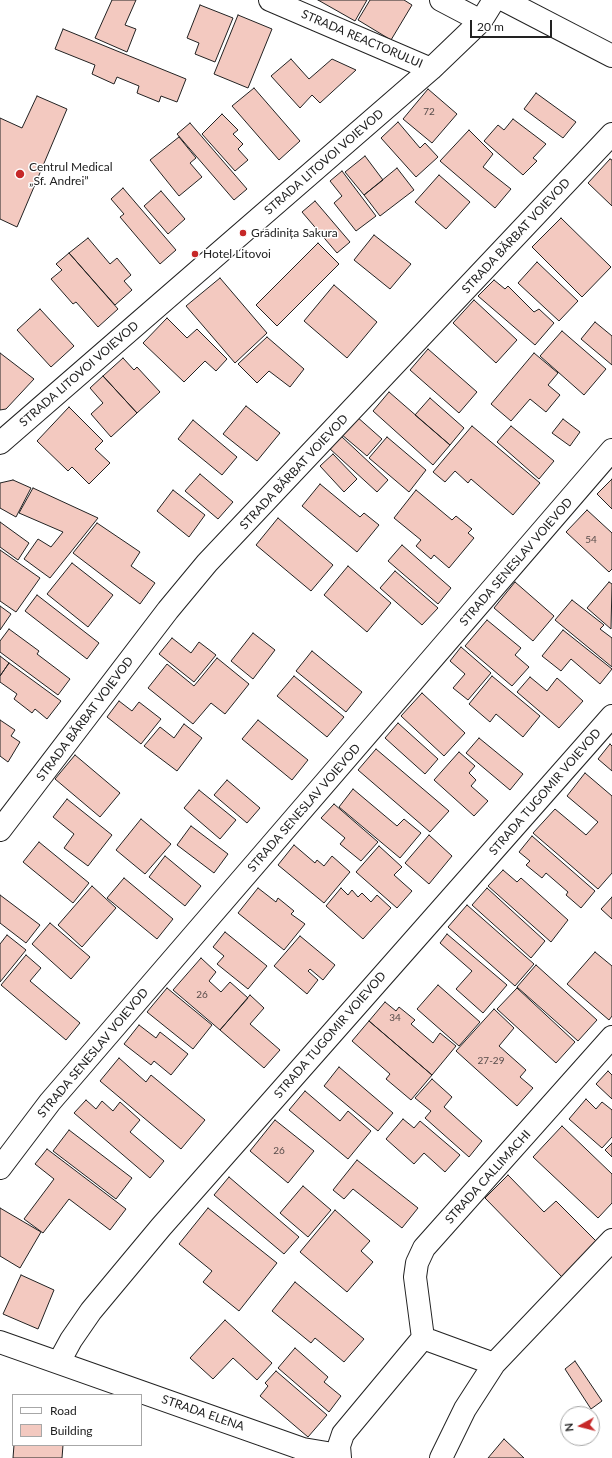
<!DOCTYPE html>
<meta charset="utf-8">
<style>
body{margin:0}
#map{position:relative;width:612px;height:1458px;overflow:hidden;background:#fff;font-family:Lato,sans-serif}
canvas{display:block}
.legend{position:absolute;left:12px;top:1394px;width:130px;height:52px;box-sizing:border-box;background:#fff;border:1px solid #a7a7a7;margin:0;padding:5px 7px;list-style:none;font-size:12px;color:#222}
.legend li{display:flex;align-items:center;gap:8px;height:20px}
.legend b{width:20px;border:1px solid #a7a7a7}
.north{position:absolute;left:560px;top:1406px;width:40px;height:40px;box-sizing:border-box;background:#fff;border:1px solid #a7a7a7;border-radius:50%;rotate:263deg;font-size:11px;font-weight:700;line-height:16px;text-align:center;color:#222}
.north::after{content:'';display:block;margin:auto;width:14px;height:18px;background:#c62828;clip-path:polygon(50% 0,100% 100%,50% 72%,0 100%)}
.scale{position:absolute;left:470px;top:20px;width:82px;height:18px;box-sizing:border-box;border:2px solid #222;border-top:0;padding-left:5px;font-size:12px;line-height:14px;white-space:nowrap;color:#222;-webkit-text-stroke:3px #fff;paint-order:stroke}
</style>
<div id="map">
<canvas width="612" height="1458"></canvas>
<ul class="legend">
<li><b style="height:5px;background:#fff"></b>Road</li>
<li><b style="height:11px;background:#f3c9c0"></b>Building</li>
</ul>
<div class="north">N</div>
<div class="scale">20 m</div>
</div>
<script>
const c = document.querySelector('canvas').getContext('2d');
c.lineJoin = 'round';
function paint(path, color) {
  c.fillStyle = color;
  c.fill(path, 'evenodd');
}
function toPath(rows) {
  const path = new Path2D();
  for (const r of rows) {
    path.moveTo(r[0], r[1]);
    for (let i = 2; i < r.length; i += 2) path.lineTo(r[i], r[i + 1]);
  }
  return path;
}
function strokePath(path, color, width, dash) {
  c.strokeStyle = color;
  c.lineWidth = width;
  c.lineCap = dash ? 'butt' : 'round';
  c.setLineDash(dash || []);
  c.stroke(path);
}
function label(font, color, halo, rows, align = 'center') {
  c.font = font + ' Lato,sans-serif';
  c.lineWidth = 3;
  c.setLineDash([]);
  c.textBaseline = 'middle';
  c.strokeStyle = halo;
  c.fillStyle = color;
  for (const [text, x, y, turn = 0] of rows) {
    c.save();
    c.translate(x, y);
    c.rotate((+turn || 0) * Math.PI / 180);
    c.textAlign = isNaN(turn) ? turn : align;
    if (halo) c.strokeText(text, 0, 0);
    c.fillText(text, 0, 0);
    c.restore();
  }
}
const building = toPath([
 [112,0,136,0,125,25,136,29,127,52,95,38,112,0],
 [318,0,367,0,355,21,318,0],
 [370,0,404,0,412,5,391,40,358,20,370,0],
 [200,5,233,18,215,62,195,54,199,43,187,38,200,5],
 [238,15,272,29,248,88,214,74,238,15],
 [63,29,186,79,177,102,161,96,159,102,137,93,139,86,117,77,114,84,92,74,95,65,55,49,63,29],
 [291,59,309,79,332,59,356,70,320,103,312,95,300,108,271,76,291,59],
 [254,88,300,141,279,160,232,106,254,88],
 [428,89,457,114,432,143,403,119,428,89],
 [536,93,576,122,563,138,524,109,536,93],
 [37,96,67,109,17,227,0,219,0,118,22,128,37,96],
 [222,114,238,130,233,134,243,144,238,149,248,160,235,171,202,134,222,114],
 [513,119,546,144,533,158,537,161,523,175,484,141,498,125,504,130,513,119],
 [398,122,420,148,425,143,438,157,416,177,381,138,398,122],
 [190,123,247,189,234,200,177,134,190,123],
 [469,130,493,154,483,167,511,189,495,208,440,161,469,130],
 [179,137,196,158,190,163,202,177,179,196,150,160,179,137],
 [365,156,383,180,364,195,345,172,365,156],
 [610,159,612,160,612,206,588,183,610,159],
 [397,168,414,190,380,216,364,195,397,168],
 [342,171,376,216,356,231,334,203,342,196,330,181,342,171],
 [439,175,470,202,446,229,415,202,439,175],
 [123,188,176,250,160,264,120,217,124,214,111,199,123,188],
 [161,191,185,219,168,234,144,206,161,191],
 [315,201,350,242,337,253,302,212,315,201],
 [561,218,611,267,582,297,532,247,561,218],
 [374,235,411,264,390,289,354,260,374,235],
 [88,238,110,264,117,258,131,275,124,281,132,290,115,305,69,253,88,238],
 [318,243,339,264,277,326,256,305,318,243],
 [69,253,118,309,98,327,76,302,73,304,51,279,62,270,56,264,69,253],
 [537,262,578,301,559,321,518,283,537,262],
 [220,278,267,333,235,363,186,306,220,278],
 [494,280,505,289,508,286,534,312,539,309,554,323,535,345,478,296,494,280],
 [334,285,377,322,347,358,304,321,334,285],
 [474,300,517,340,496,363,453,323,474,300],
 [40,309,74,346,51,367,17,330,40,309],
 [167,318,187,338,197,329,227,359,216,371,205,361,184,382,143,343,167,318],
 [595,322,612,336,612,365,581,339,595,322],
 [562,331,606,369,584,395,540,356,562,331],
 [267,337,304,369,290,387,269,371,257,383,238,364,267,337],
 [428,349,477,392,459,413,410,370,428,349],
 [0,353,34,379,6,409,0,410,0,353],
 [534,353,558,373,548,385,560,395,546,412,530,399,511,421,491,404,534,353],
 [123,358,134,370,137,367,160,392,137,413,103,376,123,358],
 [103,376,137,413,111,437,91,414,103,403,90,388,103,376],
 [389,392,450,445,433,465,373,411,389,392],
 [430,398,464,428,450,445,415,415,430,398],
 [246,406,280,433,257,461,223,434,246,406],
 [69,407,103,441,95,449,110,463,89,484,72,467,68,471,37,441,69,407],
 [356,416,382,439,367,456,341,434,356,416],
 [563,419,580,432,570,446,552,433,563,419],
 [193,420,237,457,222,475,178,439,193,420],
 [472,426,540,483,513,515,471,479,468,483,455,471,445,482,433,472,472,426],
 [511,426,554,461,539,479,497,442,511,426],
 [341,436,388,480,377,492,329,448,341,436],
 [387,437,426,470,409,492,369,458,387,437],
 [333,454,357,479,344,492,320,466,333,454],
 [200,474,233,502,218,519,185,491,200,474],
 [612,479,612,509,597,494,612,479],
 [13,480,31,488,16,517,0,508,0,483,13,480],
 [320,484,360,517,364,513,379,525,357,552,302,506,320,484],
 [33,488,98,518,50,578,24,559,38,539,51,547,63,532,19,513,33,488],
 [173,490,205,515,189,537,157,511,173,490],
 [416,490,452,520,456,516,472,529,468,533,474,538,449,568,434,555,431,559,416,546,421,540,394,518,416,490],
 [587,510,612,533,612,569,609,572,566,532,587,510],
 [278,518,333,565,311,591,256,545,278,518],
 [0,522,29,543,18,560,0,547,0,522],
 [97,523,140,552,131,566,155,583,140,604,73,553,97,523],
 [402,545,451,588,438,604,388,561,402,545],
 [0,550,40,578,16,612,0,601,0,550],
 [72,563,113,595,88,627,47,594,72,563],
 [348,566,391,603,367,632,324,595,348,566],
 [395,571,438,608,422,625,380,588,395,571],
 [515,582,554,616,533,641,494,608,515,582],
 [609,582,612,584,611,629,587,608,609,582],
 [37,595,99,643,87,659,25,611,37,595],
 [572,600,604,625,600,629,612,638,612,667,555,620,572,600],
 [0,606,11,614,0,630,0,606],
 [487,620,521,648,515,655,529,667,512,686,465,646,487,620],
 [9,629,39,651,37,654,70,679,58,695,0,652,0,641,9,629],
 [563,630,612,669,600,684,571,659,561,671,542,656,563,630],
 [253,633,275,650,253,679,231,661,253,633],
 [172,638,191,653,199,642,216,655,194,682,159,654,172,638],
 [461,647,491,673,468,700,453,688,465,674,450,661,461,647],
 [312,651,362,692,346,712,296,671,312,651],
 [0,656,9,663,0,676,0,656],
 [217,658,249,684,225,714,211,703,193,724,148,688,167,664,194,686,217,658],
 [9,663,61,701,47,719,35,709,32,713,14,699,17,694,0,682,0,676,9,663],
 [294,676,344,717,327,737,277,696,294,676],
 [492,676,540,716,523,737,496,714,490,722,469,704,492,676],
 [530,677,547,691,557,678,583,701,559,728,517,692,530,677],
 [422,693,465,733,444,756,401,716,422,693],
 [119,701,132,711,139,702,161,719,141,744,107,717,119,701],
 [0,720,15,730,11,736,20,742,8,762,0,756,0,720],
 [258,720,308,760,292,780,242,739,258,720],
 [398,723,438,759,425,774,385,738,398,723],
 [184,724,202,738,177,771,144,746,160,727,174,738,184,724],
 [479,738,523,774,510,790,466,753,479,738],
 [610,744,612,746,612,771,598,759,610,744],
 [376,749,449,811,430,832,358,770,376,749],
 [459,752,475,766,469,773,476,780,471,786,488,801,474,816,434,780,459,752],
 [75,755,120,793,100,817,55,779,75,755],
 [585,773,612,796,612,873,598,889,533,833,555,809,586,835,598,822,567,796,585,773],
 [227,780,260,808,247,823,214,795,227,780],
 [353,789,397,826,404,819,421,833,400,858,339,807,353,789],
 [199,790,236,820,220,839,184,808,199,790],
 [67,799,112,835,88,866,64,848,74,834,53,817,67,799],
 [334,804,378,842,361,861,340,844,345,838,321,818,334,804],
 [141,819,171,844,145,874,116,850,141,819],
 [191,826,228,854,214,873,177,845,191,826],
 [429,835,452,856,429,884,405,863,429,835],
 [532,836,595,891,581,908,566,895,568,892,546,873,542,878,526,865,530,861,519,852,532,836],
 [39,842,89,883,73,903,23,862,39,842],
 [294,845,315,863,317,860,324,866,332,856,350,872,324,903,278,865,294,845],
 [379,846,402,867,394,875,412,891,397,908,356,872,379,846],
 [165,856,201,886,185,906,149,877,165,856],
 [503,870,517,882,521,878,568,920,551,942,488,886,503,870],
 [124,878,173,919,157,939,107,898,124,878],
 [92,886,116,908,82,947,58,925,92,886],
 [258,888,276,902,278,898,294,911,291,914,305,924,284,950,238,913,258,888],
 [341,888,348,895,352,890,358,897,362,893,371,902,377,895,391,908,363,939,326,906,341,888],
 [487,888,545,941,531,958,472,905,487,888],
 [0,895,40,925,26,943,0,923,0,895],
 [612,897,612,919,601,909,612,897],
 [467,905,534,964,515,986,448,927,467,905],
 [50,923,90,957,71,979,32,944,50,923],
 [225,932,267,966,248,989,217,964,224,956,213,947,225,932],
 [447,934,507,985,483,1013,456,989,472,971,440,943,447,934],
 [7,935,26,950,0,982,0,944,7,935],
 [300,936,335,965,323,980,310,969,308,971,318,980,307,994,274,966,300,936],
 [595,952,612,966,612,1016,609,1020,567,984,595,952],
 [26,955,41,968,30,981,80,1023,66,1040,1,985,26,955],
 [201,958,216,972,209,981,221,992,230,982,248,998,220,1030,173,990,201,958],
 [536,965,597,1020,578,1041,517,987,536,965],
 [438,985,480,1022,459,1046,417,1009,438,985],
 [167,988,212,1025,193,1049,147,1012,167,988],
 [517,988,575,1042,556,1063,497,1009,517,988],
 [250,995,264,1008,250,1024,280,1050,264,1068,220,1030,250,995],
 [385,1002,396,1011,399,1007,415,1020,411,1024,433,1043,440,1033,456,1046,432,1075,369,1021,385,1002],
 [494,1009,514,1028,499,1046,526,1070,520,1077,533,1088,517,1106,456,1051,494,1009],
 [369,1021,432,1075,411,1100,386,1079,390,1074,352,1041,369,1021],
 [139,1025,156,1038,160,1032,188,1054,171,1075,154,1061,151,1065,124,1044,139,1025],
 [119,1058,146,1082,151,1075,205,1120,181,1149,100,1081,119,1058],
 [339,1067,393,1113,378,1131,324,1086,339,1067],
 [608,1071,612,1075,612,1099,596,1084,608,1071],
 [432,1079,452,1097,444,1107,482,1141,469,1157,425,1118,431,1111,415,1098,432,1079],
 [305,1091,340,1121,348,1111,371,1131,348,1159,289,1110,305,1091],
 [586,1099,596,1109,602,1102,612,1110,612,1137,602,1148,569,1119,586,1099],
 [86,1100,96,1109,102,1101,113,1111,120,1102,140,1120,130,1132,164,1161,150,1178,74,1113,86,1100],
 [403,1119,414,1128,420,1121,460,1155,445,1172,424,1153,414,1164,386,1139,403,1119],
 [275,1120,314,1151,288,1183,250,1151,275,1120],
 [562,1126,612,1174,612,1203,598,1218,533,1157,562,1126],
 [69,1130,132,1178,116,1199,53,1151,69,1130],
 [612,1143,612,1157,605,1150,612,1143],
 [47,1149,126,1209,110,1230,69,1199,43,1233,24,1219,54,1179,35,1164,47,1149],
 [357,1160,418,1208,402,1228,353,1189,344,1199,333,1190,357,1160],
 [508,1175,544,1212,556,1201,597,1242,562,1277,485,1198,508,1175],
 [229,1177,299,1237,284,1254,214,1195,229,1177],
 [303,1186,331,1210,308,1237,280,1213,303,1186],
 [0,1208,41,1232,20,1268,0,1256,0,1208],
 [208,1208,277,1263,239,1311,203,1282,212,1271,179,1244,208,1208],
 [335,1210,370,1241,361,1251,373,1262,347,1292,300,1252,335,1210],
 [21,1275,54,1290,38,1329,3,1314,21,1275],
 [295,1282,364,1339,344,1362,315,1338,311,1343,272,1311,295,1282],
 [225,1320,272,1363,257,1380,233,1358,213,1379,190,1358,225,1320],
 [295,1348,328,1377,324,1382,341,1396,329,1412,278,1368,295,1348],
 [575,1361,602,1401,591,1409,565,1369,575,1361],
 [276,1371,327,1415,308,1437,260,1396,268,1386,265,1383,276,1371],
 [504,1439,524,1458,488,1458,504,1439],
 [14,1445,63,1445,62,1458,13,1458,14,1445]
]);
paint(building, '#f3c9c0');
strokePath(building, '#222', 1);
const minor = toPath([
 [270,0,431,69],
 [441,0,481,21],
 [504,0,612,56],
 [0,443,431,69,481,21,494,0],
 [0,830,168,610,207,563,612,134],
 [0,1168,50,1102,612,450],
 [423,1338,494,1364],
 [0,1342,303,1449,339,1455],
 [59,1362,71,1340,91,1311,161,1227,612,716],
 [340,1458,339,1446,343,1434,423,1338,415,1277,417,1263,424,1248,612,1037],
 [441,1458,465,1409,494,1364,612,1240]
]);
strokePath(minor, '#222', 24);
strokePath(minor, '#fff', 22);
for (const [x, y, r, color] of [
 [20,174,5,"#c62828"],
 [243,233,4,"#c62828"],
 [195,254,4,"#c62828"]
]) {
  const dot = new Path2D();
  dot.arc(x, y, r, 0, 2 * Math.PI);
  c.fillStyle = color;
  c.fill(dot);
  strokePath(dot, '#fff', 1.5);
}
label('10px', '#564c4a', null, [
 ["72",429,112],
 ["54",591,540],
 ["26",202,995],
 ["34",395,1018],
 ["27-29",491,1061],
 ["26",279,1151]
]);
label('12px', '#222', '#fff', [
 ["STRADA REACTORULUI",362,39,23],
 ["STRADA LITOVOI VOIEVOD",324,162,-41],
 ["STRADA BĂRBAT VOIEVOD",516,236,-47],
 ["STRADA LITOVOI VOIEVOD",79,374,-41],
 ["STRADA BĂRBAT VOIEVOD",294,472,-47],
 ["STRADA SENESLAV VOIEVOD",516,562,-49],
 ["STRADA BĂRBAT VOIEVOD",85,719,-53],
 ["STRADA TUGOMIR VOIEVOD",545,792,-49],
 ["STRADA SENESLAV VOIEVOD",304,808,-49],
 ["STRADA TUGOMIR VOIEVOD",330,1035,-49],
 ["STRADA SENESLAV VOIEVOD",93,1053,-50],
 ["STRADA CALLIMACHI",488,1177,-48],
 ["STRADA ELENA",203,1413,19]
]);
label('12px', '#222', '#fff', [
 ["Centrul Medical",29,167],
 ["„Sf. Andrei”",29,181],
 ["Grădinița Sakura",251,233],
 ["Hotel Litovoi",203,254]
], 'left');
</script>
